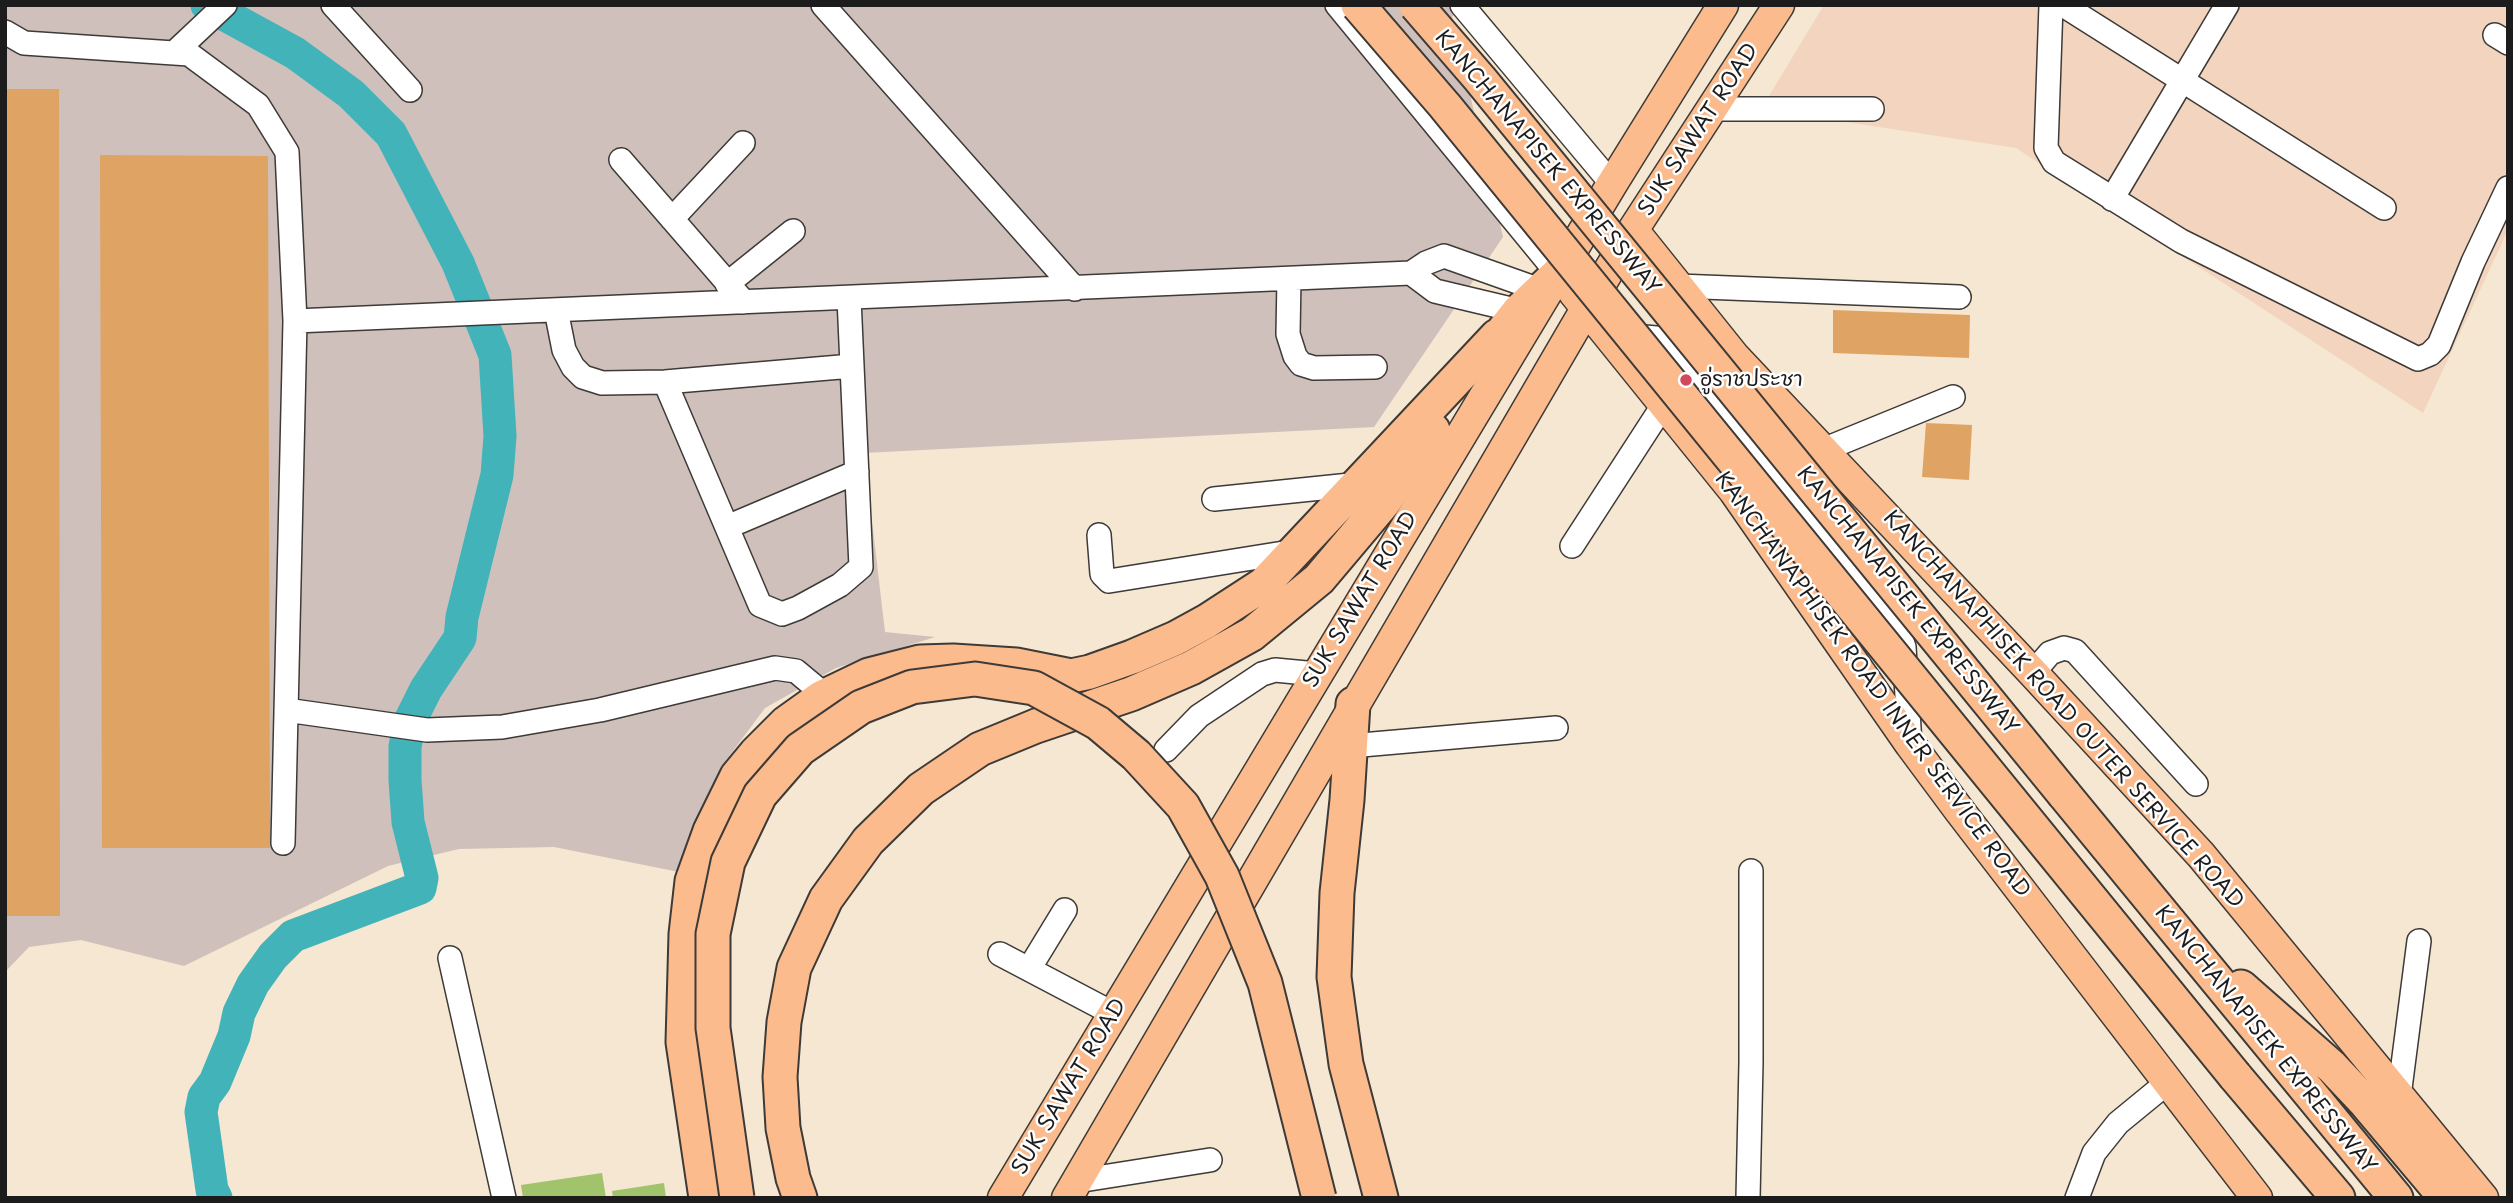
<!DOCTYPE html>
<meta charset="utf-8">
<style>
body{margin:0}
#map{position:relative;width:2513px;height:1203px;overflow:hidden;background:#f5e7d1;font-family:"Playpen Sans",sans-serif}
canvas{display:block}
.frame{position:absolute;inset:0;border:7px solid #1c1c1c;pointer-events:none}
</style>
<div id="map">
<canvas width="2513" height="1203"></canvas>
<div class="frame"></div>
</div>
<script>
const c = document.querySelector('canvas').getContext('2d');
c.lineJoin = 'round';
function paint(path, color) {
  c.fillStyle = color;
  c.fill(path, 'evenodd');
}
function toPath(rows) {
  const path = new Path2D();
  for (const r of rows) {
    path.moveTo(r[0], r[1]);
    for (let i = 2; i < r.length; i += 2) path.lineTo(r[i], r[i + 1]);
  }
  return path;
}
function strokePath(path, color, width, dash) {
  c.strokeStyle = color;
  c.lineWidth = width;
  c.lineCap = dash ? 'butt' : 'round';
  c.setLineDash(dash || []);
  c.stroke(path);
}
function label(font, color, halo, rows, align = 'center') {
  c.font = font + ' "Playpen Sans","Playpen Sans Thai",sans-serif';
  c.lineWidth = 5;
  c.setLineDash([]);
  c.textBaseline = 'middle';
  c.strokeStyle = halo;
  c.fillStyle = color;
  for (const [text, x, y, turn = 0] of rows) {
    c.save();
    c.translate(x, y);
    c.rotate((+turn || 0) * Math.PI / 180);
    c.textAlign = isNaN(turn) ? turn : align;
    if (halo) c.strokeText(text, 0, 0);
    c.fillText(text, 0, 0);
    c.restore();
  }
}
paint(toPath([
 [1824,5,2508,5,2508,230,2423,413,2016,148,1761,109]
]), '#f3d4bf');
paint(toPath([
 [5,5,1464,5,1452,17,1503,237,1374,427,864,453,885,632,935,637,836,668,765,708,721,767,684,873,554,847,459,849,388,866,184,966,81,940,29,947,5,972]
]), '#cfc0bb');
paint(toPath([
 [602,1173,606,1198,523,1198,521,1185],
 [664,1183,666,1198,613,1198,612,1191]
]), '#a1c36c');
strokePath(toPath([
 [207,5,295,53,351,94,391,134,458,263,495,355,500,436,497,475,462,617,460,638,426,689,409,723,405,747,405,780,408,822,422,878,420,888,293,936,273,956,253,984,239,1013,234,1036,215,1082,204,1097,201,1112,212,1190,216,1198]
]), '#43b3ba', 33);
paint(toPath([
 [5,89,59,89,60,916,5,916],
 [100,155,268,156,270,848,102,848],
 [1833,310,1970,315,1969,358,1833,353],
 [1926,423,1972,425,1969,480,1922,477]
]), '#dfa363');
const minor = toPath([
 [333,5,410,90],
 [823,5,1075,289],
 [1337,5,1558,274],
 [1462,5,1612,184],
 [2051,5,2046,148,2054,162,2181,241,2418,359,2430,354,2439,345,2473,262,2508,188],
 [2063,5,2384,208],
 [5,32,24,43,189,54,258,105,287,152,295,321,283,843],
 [2495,35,2508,43],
 [174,53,225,5],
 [1713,109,1872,109],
 [621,160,744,302],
 [2112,199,2227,5],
 [672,219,743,143],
 [1289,279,1288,334,1295,356,1301,364,1314,368,1375,367],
 [727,284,793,231],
 [1678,286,1959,297],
 [556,310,564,350,573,367,583,377,602,383,665,382,852,366],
 [1519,311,1435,291,1411,273,1426,263,1444,256,1540,290],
 [295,321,1411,273],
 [1625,344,1645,337,1656,338,1667,343,1884,601,1896,624,1904,647,1910,744],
 [665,382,760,605,782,614,798,608,840,585,861,567,849,298],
 [1823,450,1953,397],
 [1214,499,1360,484],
 [727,527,857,472],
 [1099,535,1102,574,1109,581,1296,551],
 [1572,546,1664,404],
 [2033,673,2050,653,2064,648,2075,651,2196,784],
 [286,710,427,730,502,727,600,710,775,668,796,671,826,696],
 [1350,746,1556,728],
 [1166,750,1199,716,1262,674,1275,670,1317,674],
 [1000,954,1114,1014],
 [450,958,504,1198],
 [1029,969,1065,910],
 [2399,1096,2419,941],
 [1077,1181,1210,1160],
 [1748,1198,1751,1063,1751,871],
 [2077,1198,2094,1153,2118,1123,2168,1082]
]);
const major = toPath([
 [1633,230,1734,356,2033,673,2201,855,2483,1198],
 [1574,293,1734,491,1910,744,1959,810,2257,1198],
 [1003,1198,1612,184,1723,5],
 [1067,1198,1587,307,1633,230,1779,5]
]);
const highway = toPath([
 [1485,354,1519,311,1558,274],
 [1353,704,1347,800,1337,893,1334,977,1346,1064,1381,1198],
 [2064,794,2396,1198],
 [2241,987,2332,1067,2366,1103,2446,1198],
 [2235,1076,2338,1198],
 [706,1198,683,1042,686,934,692,881,710,831,737,776,756,753,786,723,821,698,869,675,920,662,953,661,1016,665,1071,676,1090,672,1132,657,1176,638,1207,621,1264,584,1497,336],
 [800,1198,793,1178,783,1128,780,1077,784,1022,794,968,826,899,868,841,921,789,980,749,1036,726,1131,694,1191,668,1252,634,1319,579,1384,502,1433,430]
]);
strokePath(minor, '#3d3a37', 26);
strokePath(major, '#3d3a37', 33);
strokePath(highway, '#3d3a37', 37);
strokePath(minor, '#fff', 23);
strokePath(major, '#fbbb8d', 30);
strokePath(highway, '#fbbb8d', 33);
const highwayBridge = toPath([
 [1358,5,1445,106,2235,1076],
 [1416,5,1480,79,2064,794],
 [737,1198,713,1028,713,934,728,862,760,795,800,749,861,707,912,687,975,679,1034,688,1098,723,1136,755,1183,806,1222,876,1265,983,1319,1198]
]);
strokePath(highwayBridge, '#3d3a37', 37, []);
strokePath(highwayBridge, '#fbbb8d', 33);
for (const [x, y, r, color] of [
 [1686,380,7,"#d1495b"]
]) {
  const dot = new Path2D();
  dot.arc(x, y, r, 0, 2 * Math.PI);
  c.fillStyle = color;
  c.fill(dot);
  strokePath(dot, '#fff', 2.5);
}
label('21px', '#1c1c1c', '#fff', [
 ["SUK SAWAT ROAD",1699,130,-57],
 ["KANCHANAPISEK EXPRESSWAY",1547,163,50],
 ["SUK SAWAT ROAD",1361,600,-59],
 ["KANCHANAPISEK EXPRESSWAY",1907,601,51],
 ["KANCHANAPHISEK ROAD INNER SERVICE ROAD",1872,685,54],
 ["KANCHANAPHISEK ROAD OUTER SERVICE ROAD",2063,710,48],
 ["KANCHANAPISEK EXPRESSWAY",2265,1040,51],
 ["SUK SAWAT ROAD",1070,1087,-59]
]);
label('21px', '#1c1c1c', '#fff', [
 ["อู่ราชประชา",1700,380]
], 'left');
</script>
